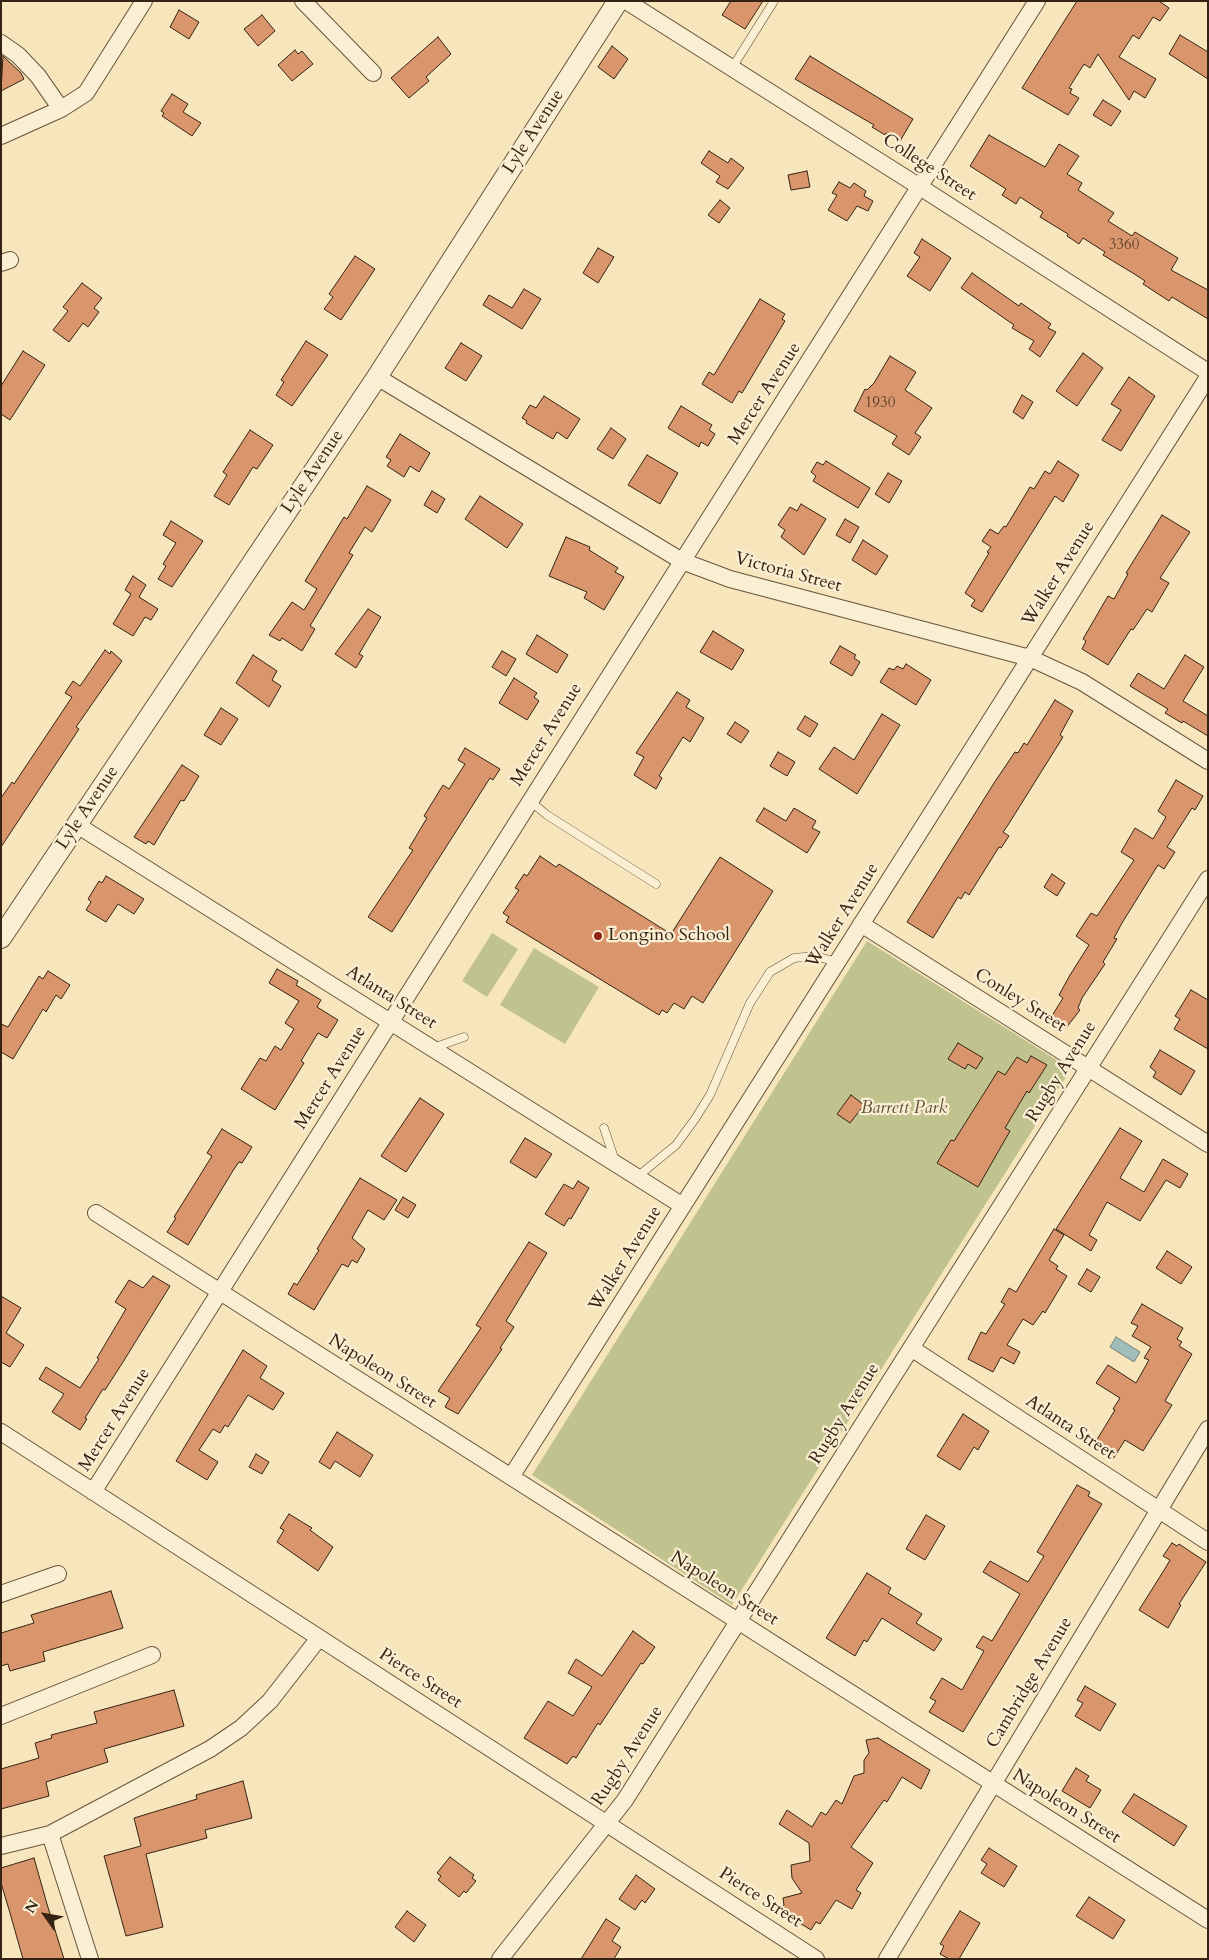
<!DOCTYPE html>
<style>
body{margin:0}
#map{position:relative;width:1209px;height:1960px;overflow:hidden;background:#f7e5bc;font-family:Cardo,serif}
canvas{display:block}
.frame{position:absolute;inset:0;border:2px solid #352314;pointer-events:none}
.north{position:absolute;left:20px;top:1890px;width:50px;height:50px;-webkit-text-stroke:4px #faeed3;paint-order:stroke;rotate:302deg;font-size:14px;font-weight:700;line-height:20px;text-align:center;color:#352314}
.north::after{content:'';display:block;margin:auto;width:18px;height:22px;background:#352314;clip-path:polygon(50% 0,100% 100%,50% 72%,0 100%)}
</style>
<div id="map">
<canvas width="1209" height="1960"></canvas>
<div class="frame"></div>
<div class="north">N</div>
</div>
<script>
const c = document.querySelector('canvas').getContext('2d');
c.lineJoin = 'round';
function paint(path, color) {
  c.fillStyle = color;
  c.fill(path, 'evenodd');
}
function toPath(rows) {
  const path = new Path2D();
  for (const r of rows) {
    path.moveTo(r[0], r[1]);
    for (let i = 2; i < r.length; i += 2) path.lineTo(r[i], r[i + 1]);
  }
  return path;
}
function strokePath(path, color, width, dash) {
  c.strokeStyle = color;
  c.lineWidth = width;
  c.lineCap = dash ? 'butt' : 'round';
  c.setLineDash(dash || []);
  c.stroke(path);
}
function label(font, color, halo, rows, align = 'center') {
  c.font = font + ' Cardo,serif';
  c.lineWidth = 4.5;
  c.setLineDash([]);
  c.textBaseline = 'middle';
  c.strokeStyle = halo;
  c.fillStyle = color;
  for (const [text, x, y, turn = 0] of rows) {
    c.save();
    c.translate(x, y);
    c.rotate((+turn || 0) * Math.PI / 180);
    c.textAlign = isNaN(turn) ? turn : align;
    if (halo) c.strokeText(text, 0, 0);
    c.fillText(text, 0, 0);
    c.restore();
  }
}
paint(toPath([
 [492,933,518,949,487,997,462,981],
 [867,941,1071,1069,732,1605,532,1475],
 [534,948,599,987,565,1044,500,1005]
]), '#c0c38e');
const water = toPath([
 [1116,1337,1140,1352,1134,1362,1110,1347,1116,1337]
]);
paint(water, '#a1bdba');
strokePath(water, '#767f78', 1);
const building = toPath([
 [731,1,763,1,745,29,722,15,731,1],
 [1077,1,1159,1,1169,8,1160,21,1153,17,1139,39,1133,35,1119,57,1156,79,1145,98,1134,91,1129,100,1098,54,1090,68,1084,64,1069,88,1072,89,1070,93,1079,98,1068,115,1022,88,1077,1],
 [179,10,199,22,189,39,170,27,179,10],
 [262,15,275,31,258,46,244,29,262,15],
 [1180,35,1208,52,1208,79,1169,54,1180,35],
 [438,37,451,54,426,77,429,81,409,98,391,78,438,37],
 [612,46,628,59,614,79,598,67,612,46],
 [295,50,298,54,302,51,313,64,292,81,278,65,295,50],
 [3,56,21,73,24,79,1,91,3,56],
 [810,56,913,119,900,141,886,133,885,135,872,127,874,125,795,79,810,56],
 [172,94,188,104,183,112,201,123,192,136,162,116,164,113,161,111,172,94],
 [1103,100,1121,111,1111,126,1093,115,1103,100],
 [989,135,1045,167,1059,144,1079,156,1067,174,1082,183,1078,190,1114,213,1108,221,1132,236,1135,232,1178,258,1171,270,1208,290,1208,319,1172,297,1169,301,1143,284,1145,281,1136,275,1103,255,1105,252,1083,238,1079,244,1067,236,1068,234,1040,217,1043,212,1020,197,1016,204,1002,195,1006,189,970,166,989,135],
 [709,151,728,163,731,158,744,168,728,189,716,182,720,176,701,163,709,151],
 [807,171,810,187,791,190,788,175,807,171],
 [839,182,850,188,854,183,866,191,864,196,873,201,868,211,857,206,847,221,828,210,837,195,832,193,839,182],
 [720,200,730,208,719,223,708,215,720,200],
 [922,239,951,258,930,291,907,276,920,257,914,253,922,239],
 [598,248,614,257,598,283,583,273,598,248],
 [355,256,375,269,341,320,324,309,333,297,329,294,355,256],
 [972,273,1019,306,1021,303,1051,324,1048,328,1056,332,1040,357,1029,349,1034,341,1012,328,1014,325,961,288,972,273],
 [82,283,102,298,94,308,99,312,88,327,83,323,69,342,53,330,68,311,63,307,82,283],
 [524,289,541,299,522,329,483,305,489,295,512,308,524,289],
 [760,299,785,314,782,319,785,321,742,393,739,391,732,403,702,384,709,372,714,375,760,299],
 [306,341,328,355,292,406,276,395,284,382,281,380,306,341],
 [461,343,482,356,466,381,445,368,461,343],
 [23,351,45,365,10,420,1,414,1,386,23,351],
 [1083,353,1103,368,1077,406,1056,391,1083,353],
 [890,356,916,372,905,390,932,408,915,433,921,437,909,455,892,444,897,436,854,411,865,389,867,390,874,383,890,356],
 [1129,377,1155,396,1121,451,1102,440,1121,410,1111,404,1129,377],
 [1022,395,1033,402,1023,419,1013,412,1022,395],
 [544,396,580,419,567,439,557,432,553,439,526,423,527,421,522,418,530,405,536,408,544,396],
 [681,406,712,425,709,430,715,434,708,446,701,442,699,447,668,428,681,406],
 [611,428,626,439,613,459,597,449,611,428],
 [250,430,273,445,257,469,253,467,229,505,214,496,227,475,223,472,250,430],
 [400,434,430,453,419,472,410,466,404,477,387,466,391,460,386,457,400,434],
 [647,455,678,473,660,504,628,485,647,455],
 [826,461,870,488,858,508,813,481,816,476,811,472,817,462,823,465,826,461],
 [1058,461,1079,475,1063,502,1055,496,982,612,971,606,975,600,965,593,989,553,987,552,991,547,982,541,990,529,998,534,1004,526,1006,527,1030,487,1034,489,1045,471,1050,474,1058,461],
 [888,473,902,481,889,503,875,494,888,473],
 [367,486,391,500,372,532,365,527,349,553,353,555,310,626,315,629,302,651,282,638,280,641,269,635,292,602,304,610,317,589,305,581,344,517,347,519,367,486],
 [432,491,445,499,437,513,424,505,432,491],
 [480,496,523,524,507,548,465,519,480,496],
 [801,504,826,519,804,555,781,537,785,530,778,525,790,507,797,511,801,504],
 [1162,515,1190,532,1160,578,1169,583,1152,612,1147,609,1133,630,1131,629,1108,665,1082,649,1086,641,1083,639,1108,596,1114,599,1128,574,1126,573,1162,515],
 [845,519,859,527,850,543,836,535,845,519],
 [171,521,203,541,172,587,158,579,166,566,163,564,176,543,163,535,171,521],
 [566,537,590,547,589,550,618,568,615,572,624,577,604,610,584,598,587,592,549,576,566,537],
 [863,540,888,556,876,575,852,560,863,540],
 [133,576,146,585,139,597,158,609,151,620,145,617,133,636,113,624,131,594,125,590,133,576],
 [368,609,381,617,359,654,363,656,356,668,335,654,368,609],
 [713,631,744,650,732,670,700,652,713,631],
 [537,635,568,655,557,673,526,654,537,635],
 [840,646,856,655,854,658,860,662,852,676,830,663,840,646],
 [105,650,110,654,111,651,122,661,76,727,79,729,1,847,1,798,12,782,14,784,72,697,65,693,73,681,80,686,105,650],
 [502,651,516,659,506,676,492,667,502,651],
 [253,655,277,671,272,680,281,686,269,707,236,683,253,655],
 [1185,655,1204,667,1183,701,1208,716,1208,736,1183,721,1182,723,1165,713,1168,709,1130,686,1138,673,1164,689,1185,655],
 [906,664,931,680,916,705,880,682,889,668,894,670,897,666,903,669,906,664],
 [514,678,537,693,534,697,539,701,527,720,499,703,514,678],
 [677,692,690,700,686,707,704,718,690,742,683,737,659,776,662,778,656,789,634,775,644,757,636,753,677,692],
 [1055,700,1073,711,1060,735,1063,737,1008,825,1003,832,1009,836,1001,848,999,847,969,895,965,892,961,899,958,897,933,938,907,922,994,783,1015,752,1018,753,1024,743,1027,745,1055,700],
 [221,708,238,719,221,745,204,735,221,708],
 [882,714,900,725,857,794,819,769,834,747,854,760,882,714],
 [805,716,818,724,810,737,797,729,805,716],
 [735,722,749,731,741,743,727,734,735,722],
 [465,748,500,769,493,780,490,778,392,932,368,917,413,850,409,848,427,818,424,816,443,785,449,789,465,764,458,760,465,748],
 [778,752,795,762,787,776,770,766,778,752],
 [182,765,199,776,184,801,181,800,154,845,148,841,146,844,134,837,182,765],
 [1176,780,1203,796,1195,810,1192,808,1167,847,1175,852,1164,869,1158,865,1122,923,1114,938,1117,939,1103,962,1105,964,1082,998,1078,1008,1080,1010,1066,1028,1050,1019,1063,998,1059,995,1070,975,1089,945,1076,936,1091,913,1097,916,1134,860,1121,852,1135,828,1153,839,1166,817,1158,811,1176,780],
 [764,808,786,821,794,808,816,821,812,828,820,832,807,853,756,821,764,808],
 [540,856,556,867,559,864,671,934,720,857,773,891,703,1003,692,996,684,1009,674,1003,667,1013,662,1010,659,1015,506,922,509,917,503,913,519,890,515,888,524,874,527,876,540,856],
 [1052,874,1065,883,1057,896,1044,887,1052,874],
 [106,876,144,899,134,914,118,904,106,922,86,910,91,902,88,899,99,881,102,883,106,876],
 [277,969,298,981,296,985,321,1000,317,1007,338,1020,327,1038,318,1033,301,1061,304,1063,275,1110,241,1089,260,1058,266,1061,275,1046,281,1050,294,1029,285,1023,299,1001,269,983,277,969],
 [48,971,70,985,61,999,56,995,46,1012,43,1009,13,1059,1,1052,1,1024,8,1027,39,976,43,979,48,971],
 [1191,990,1208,1000,1208,1049,1174,1029,1180,1019,1175,1016,1191,990],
 [958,1043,983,1058,976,1069,968,1064,965,1069,948,1059,958,1043],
 [1160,1050,1195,1071,1181,1095,1153,1077,1156,1072,1150,1067,1160,1050],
 [1031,1056,1047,1065,1029,1093,1027,1091,1005,1128,1010,1131,978,1187,937,1163,951,1140,954,1141,998,1071,1005,1075,1017,1057,1027,1063,1031,1056],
 [851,1095,864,1105,850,1123,837,1114,851,1095],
 [420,1098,444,1114,406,1172,381,1156,420,1098],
 [1120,1128,1142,1141,1120,1178,1144,1192,1163,1159,1188,1174,1180,1188,1166,1180,1140,1221,1107,1202,1089,1235,1097,1240,1091,1251,1056,1229,1120,1128],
 [222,1129,252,1147,242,1163,239,1162,234,1169,188,1245,167,1232,176,1218,174,1217,212,1156,207,1153,222,1129],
 [525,1138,552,1154,536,1178,510,1162,525,1138],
 [360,1178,397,1200,384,1220,368,1210,352,1238,365,1249,357,1263,352,1260,348,1267,342,1264,314,1310,288,1294,294,1283,297,1285,319,1250,317,1249,360,1178],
 [578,1181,589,1188,571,1219,569,1218,564,1226,545,1214,564,1184,573,1189,578,1181],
 [403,1197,416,1205,408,1218,395,1210,403,1197],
 [1054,1229,1064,1235,1049,1260,1058,1266,1056,1269,1067,1276,1045,1313,1043,1311,1033,1325,1023,1319,1007,1345,1020,1352,1014,1364,1001,1357,993,1372,968,1359,981,1332,986,1334,1005,1304,1001,1302,1009,1288,1016,1292,1054,1229],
 [529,1242,547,1253,506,1321,514,1327,500,1348,502,1349,458,1414,445,1407,450,1398,438,1391,481,1328,476,1325,529,1242],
 [1167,1251,1192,1267,1181,1284,1156,1268,1167,1251],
 [1087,1269,1100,1277,1091,1292,1078,1284,1087,1269],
 [153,1276,170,1286,123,1362,105,1390,103,1389,85,1418,87,1419,80,1430,52,1412,64,1394,39,1379,46,1367,80,1388,99,1359,97,1358,126,1309,115,1302,129,1280,143,1288,153,1276],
 [1,1296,21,1308,6,1333,24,1345,10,1367,1,1362,1,1296],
 [1142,1304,1183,1328,1177,1339,1182,1342,1179,1346,1192,1354,1165,1401,1172,1405,1143,1451,1125,1440,1113,1459,1093,1446,1115,1410,1113,1409,1120,1398,1096,1383,1108,1365,1136,1383,1149,1360,1144,1358,1151,1347,1132,1336,1138,1326,1131,1323,1142,1304],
 [243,1350,267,1366,260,1378,284,1393,273,1410,248,1395,228,1427,225,1425,220,1433,213,1429,199,1450,218,1462,207,1480,176,1461,243,1350],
 [963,1414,989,1431,978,1450,974,1447,960,1470,937,1456,963,1414],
 [337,1432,373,1455,360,1477,335,1461,330,1469,319,1462,337,1432],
 [256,1454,269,1462,262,1474,249,1467,256,1454],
 [1077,1485,1090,1492,1088,1496,1102,1504,963,1732,929,1712,936,1701,930,1698,942,1678,962,1690,984,1651,976,1647,983,1636,992,1641,1020,1594,983,1572,990,1561,1028,1582,1044,1556,1037,1552,1077,1485],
 [289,1514,312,1528,310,1530,333,1547,318,1571,277,1542,284,1530,280,1528,289,1514],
 [926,1515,945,1526,925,1560,906,1549,926,1515],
 [1172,1543,1177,1546,1179,1544,1206,1562,1179,1604,1181,1605,1168,1628,1139,1610,1166,1567,1170,1560,1163,1556,1172,1543],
 [867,1573,891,1588,888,1593,922,1614,916,1623,942,1639,934,1651,882,1618,867,1642,864,1640,855,1656,826,1638,867,1573],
 [111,1591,123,1628,43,1652,45,1661,10,1671,8,1664,1,1666,1,1633,34,1623,31,1615,111,1591],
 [633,1631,655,1647,643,1664,641,1663,600,1725,598,1723,576,1758,573,1756,567,1764,524,1738,548,1701,573,1716,592,1687,568,1673,576,1659,602,1676,633,1631],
 [1085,1686,1116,1704,1100,1731,1075,1716,1083,1703,1077,1700,1085,1686],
 [174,1690,184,1726,104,1749,108,1762,46,1782,49,1796,1,1809,1,1769,39,1758,35,1743,52,1738,51,1735,97,1723,94,1712,174,1690],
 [878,1738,930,1770,921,1789,902,1777,887,1802,884,1800,851,1847,873,1863,856,1890,861,1893,852,1909,836,1900,820,1924,816,1922,811,1930,780,1911,784,1905,783,1898,802,1893,792,1878,791,1865,810,1861,809,1843,779,1824,787,1810,812,1827,821,1812,826,1815,836,1800,842,1804,854,1776,864,1773,864,1760,869,1753,866,1740,878,1738],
 [1076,1768,1089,1776,1086,1781,1101,1790,1090,1808,1062,1791,1076,1768],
 [243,1781,252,1818,205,1830,207,1838,146,1854,163,1927,126,1936,104,1856,141,1846,134,1818,197,1799,196,1795,243,1781],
 [1134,1794,1187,1826,1174,1846,1122,1812,1134,1794],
 [989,1848,1017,1866,1004,1887,981,1873,987,1864,981,1860,989,1848],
 [450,1857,474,1875,472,1878,476,1881,466,1893,464,1891,459,1897,438,1880,441,1876,437,1873,450,1857],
 [34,1858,47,1904,64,1959,23,1959,10,1913,1,1883,1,1868,34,1858],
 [636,1875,655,1889,645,1903,642,1900,635,1910,619,1899,636,1875],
 [1089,1897,1125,1920,1113,1939,1076,1916,1089,1897],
 [407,1911,426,1925,414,1942,395,1927,407,1911],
 [960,1911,980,1923,959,1959,949,1959,940,1954,944,1946,940,1944,960,1911],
 [606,1919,620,1928,612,1941,621,1947,614,1959,581,1959,606,1919]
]);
paint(building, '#d9966c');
strokePath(building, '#352314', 1);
const service = toPath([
 [732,68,774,1],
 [530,801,547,815,656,884],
 [433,1048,464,1037],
 [604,1128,615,1161],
 [637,1177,676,1145,695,1119,710,1095,750,1003,770,972,794,958,815,956,837,962]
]);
const minor = toPath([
 [303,1,373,73],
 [626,1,920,187,1208,372],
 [1,43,18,55,38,76,61,109],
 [1,136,61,109,86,93,144,1],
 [1,263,10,260],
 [377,377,682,561,730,579,1030,658,1082,682,1208,761],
 [77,825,683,1206],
 [861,924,1208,1144],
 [96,1213,1208,1920],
 [911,1348,1208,1542],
 [1,1432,816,1959],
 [511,1477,1208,377],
 [93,1492,1037,1],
 [1,1594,58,1574],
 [1,1716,152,1655],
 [50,1834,90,1959],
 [1,1846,50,1834,210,1749,241,1728,270,1701,319,1638],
 [500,1959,625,1800,1208,879],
 [887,1959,1208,1429]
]);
const tertiary = toPath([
 [1,938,377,377,618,1]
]);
strokePath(service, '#66543e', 9);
strokePath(minor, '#66543e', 18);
strokePath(tertiary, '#66543e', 22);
strokePath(service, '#faeed3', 8);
strokePath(minor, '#faeed3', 16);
strokePath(tertiary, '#faeed3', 20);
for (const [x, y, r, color] of [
 [598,936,5,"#8f2418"]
]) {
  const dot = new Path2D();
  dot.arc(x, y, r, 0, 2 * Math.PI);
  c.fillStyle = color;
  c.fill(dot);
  strokePath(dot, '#faeed3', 2);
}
label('15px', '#5e402a', null, [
 ["3360",1124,246],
 ["1930",880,404]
]);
label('18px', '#352314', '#faeed3', [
 ["Lyle Avenue",534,132,-57],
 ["College Street",929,168,33],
 ["Mercer Avenue",765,394,-57],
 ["Lyle Avenue",313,472,-56],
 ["Victoria Street",788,573,15],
 ["Walker Avenue",1059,574,-58],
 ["Mercer Avenue",547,735,-58],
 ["Lyle Avenue",88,808,-56],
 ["Walker Avenue",843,916,-58],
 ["Atlanta Street",391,998,32],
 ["Conley Street",1020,1001,32],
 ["Rugby Avenue",1062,1072,-58],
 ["Mercer Avenue",331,1078,-58],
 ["Walker Avenue",626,1259,-58],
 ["Napoleon Street",382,1372,32],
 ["Rugby Avenue",845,1414,-58],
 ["Mercer Avenue",115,1420,-58],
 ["Atlanta Street",1070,1428,33],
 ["Napoleon Street",724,1589,32],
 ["Pierce Street",420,1679,33],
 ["Cambridge Avenue",1030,1683,-59],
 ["Rugby Avenue",628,1756,-57],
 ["Napoleon Street",1066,1807,32],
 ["Pierce Street",760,1898,33]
]);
label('18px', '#352314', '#faeed3', [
 ["Longino School",608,936]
], 'left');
label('italic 18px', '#5f5339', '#faeed3', [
 ["Barrett Park",904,1109]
]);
</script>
